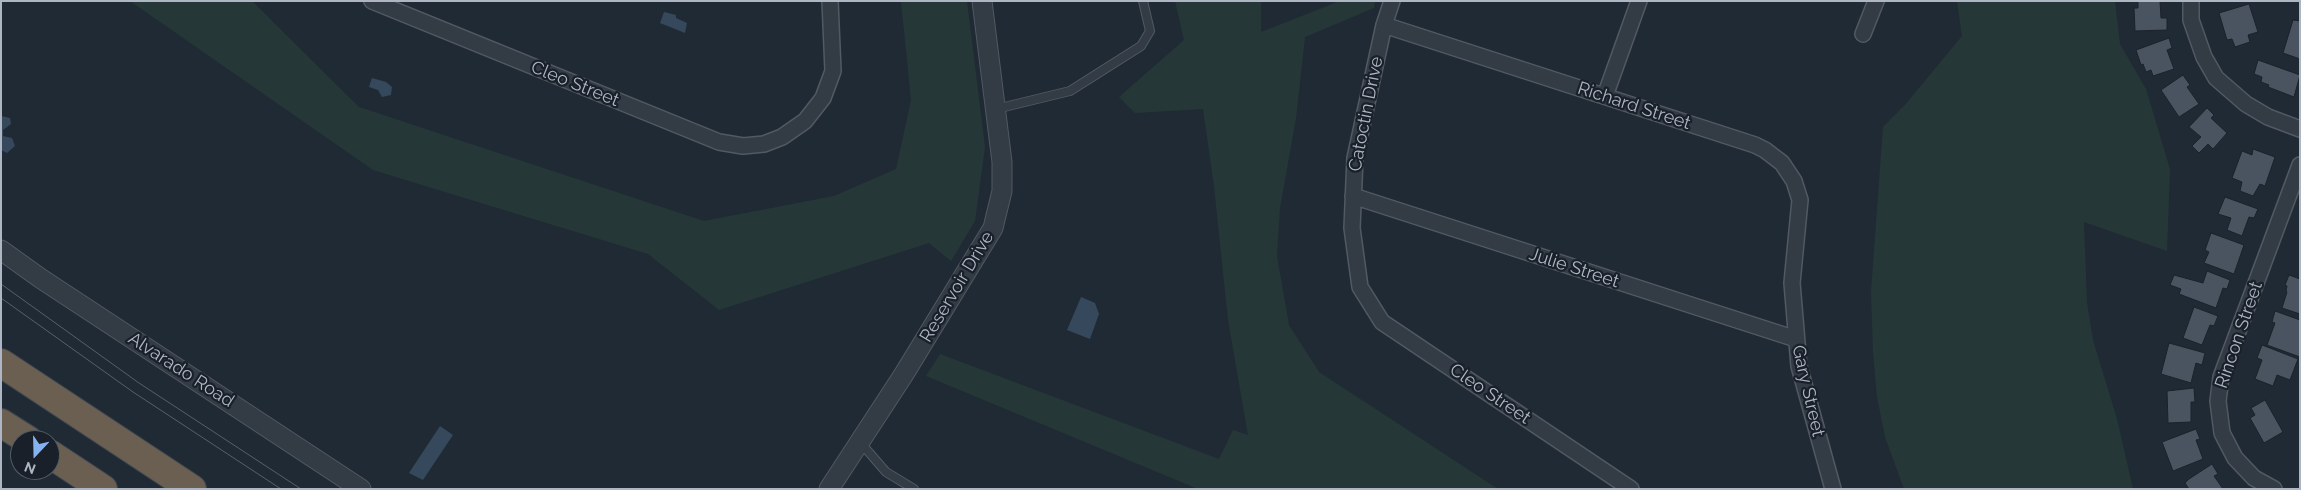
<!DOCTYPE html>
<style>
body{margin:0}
#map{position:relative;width:2301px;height:490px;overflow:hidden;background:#202a34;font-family:Raleway,sans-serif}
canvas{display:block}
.frame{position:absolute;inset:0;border:2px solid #adb6c2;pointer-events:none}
.north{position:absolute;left:10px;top:430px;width:50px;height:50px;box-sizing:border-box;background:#192029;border:1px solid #545c66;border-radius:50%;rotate:201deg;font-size:14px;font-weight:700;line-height:20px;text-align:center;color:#adb6c2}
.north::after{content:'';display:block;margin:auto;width:18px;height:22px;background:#85b3ef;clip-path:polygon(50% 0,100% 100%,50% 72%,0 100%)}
</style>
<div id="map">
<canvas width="2301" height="490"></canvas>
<div class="frame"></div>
<div class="north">N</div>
</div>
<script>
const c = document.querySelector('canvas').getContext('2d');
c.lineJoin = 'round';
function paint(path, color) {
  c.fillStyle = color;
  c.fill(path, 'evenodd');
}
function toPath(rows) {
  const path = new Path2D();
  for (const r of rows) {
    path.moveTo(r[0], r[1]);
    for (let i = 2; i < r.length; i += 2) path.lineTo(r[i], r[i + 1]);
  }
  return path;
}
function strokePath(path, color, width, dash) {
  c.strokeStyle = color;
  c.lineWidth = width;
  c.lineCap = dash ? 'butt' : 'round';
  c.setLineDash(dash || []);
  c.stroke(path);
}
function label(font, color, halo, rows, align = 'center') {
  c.font = font + ' Raleway,sans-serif';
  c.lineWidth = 4.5;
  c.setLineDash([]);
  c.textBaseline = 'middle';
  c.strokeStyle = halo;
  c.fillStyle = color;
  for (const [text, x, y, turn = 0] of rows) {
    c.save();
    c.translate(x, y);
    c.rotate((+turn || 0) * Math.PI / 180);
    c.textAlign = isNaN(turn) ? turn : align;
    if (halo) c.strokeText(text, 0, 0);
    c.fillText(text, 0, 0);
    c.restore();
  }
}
paint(toPath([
 [130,1,252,1,359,107,704,221,834,196,896,169,911,100,901,1,967,1,985,147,975,221,951,261,929,243,719,310,648,254,373,170],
 [1175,1,1261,1,1261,32,1340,1,1375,1,1374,8,1305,37,1296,118,1280,208,1277,256,1289,325,1319,372,1498,489,1198,489,926,376,940,354,1219,459,1233,430,1248,435,1228,320,1214,186,1203,109,1135,113,1119,97,1184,40],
 [1957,1,2115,1,2120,44,2146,89,2170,169,2167,251,2084,222,2087,303,2093,340,2117,419,2133,489,1904,489,1885,437,1877,397,1873,352,1871,292,1883,127,1904,106,1962,36]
]), '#253837');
paint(toPath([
 [664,12,676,15,676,18,687,23,685,33,660,23],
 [372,78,386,82,392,87,391,95,382,97,378,90,369,87],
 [1,116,10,118,11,124,3,130,3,136,12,138,15,146,7,153,1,150],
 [1081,297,1095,303,1099,314,1090,339,1067,330],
 [440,426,453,435,423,480,409,473]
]), '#36485c');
const building = toPath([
 [2138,1,2160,1,2161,18,2167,18,2167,30,2135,31,2134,8,2138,8,2138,1],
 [2249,4,2258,32,2248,35,2250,42,2235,47,2232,39,2227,40,2219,13,2249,4],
 [2293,20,2300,21,2300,59,2283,53,2293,20],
 [2169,38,2172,48,2167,50,2174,69,2153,76,2151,70,2146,72,2143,64,2141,65,2136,50,2169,38],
 [2258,60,2300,75,2294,97,2268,87,2269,85,2261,82,2262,77,2254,74,2258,60],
 [2183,75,2190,85,2187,87,2199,104,2179,117,2161,90,2183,75],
 [2207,108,2214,115,2211,118,2227,133,2213,149,2208,144,2199,153,2192,146,2201,137,2189,127,2207,108],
 [2253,149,2275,157,2265,186,2260,184,2253,196,2240,191,2242,182,2232,178,2242,151,2252,155,2253,149],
 [2225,197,2258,209,2254,218,2249,217,2242,236,2227,230,2231,218,2218,214,2225,197],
 [2211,233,2244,245,2234,274,2204,263,2209,252,2205,250,2211,233],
 [2207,271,2230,280,2227,289,2223,288,2216,308,2179,294,2181,289,2170,285,2174,275,2203,283,2207,271],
 [2289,275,2300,279,2300,314,2282,308,2287,292,2286,291,2287,286,2285,285,2289,275],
 [2194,307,2218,316,2214,326,2210,325,2202,345,2183,338,2194,307],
 [2275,311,2300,320,2300,357,2267,345,2275,323,2272,322,2275,311],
 [2169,343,2205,353,2202,365,2196,363,2191,383,2161,374,2169,343],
 [2262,345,2298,359,2290,380,2277,375,2273,386,2255,379,2262,360,2257,358,2262,345],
 [2194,388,2195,402,2191,402,2191,422,2168,423,2167,391,2194,388],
 [2265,400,2283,432,2264,443,2250,418,2255,415,2251,408,2265,400],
 [2196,429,2200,439,2196,440,2203,459,2173,471,2162,442,2196,429],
 [2212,464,2218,474,2214,476,2223,489,2189,489,2185,483,2189,479,2212,464]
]);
paint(building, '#495460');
strokePath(building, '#1b222b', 1);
const service = toPath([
 [996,109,1070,91,1141,46,1150,31,1143,1],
 [860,442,886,472,914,489]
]);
const minor = toPath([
 [372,1,719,142,743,146,764,144,782,137,805,121,823,98,833,71,830,1],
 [1392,1,1384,25,1355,158,1352,228,1360,287,1382,322,1631,489],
 [2191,1,2191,20,2204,57,2216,78,2246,104,2268,117,2300,129],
 [1384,25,1755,145,1765,150,1782,163,1794,181,1800,200,1792,283,1799,366,1833,489],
 [1863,34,1876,1],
 [1605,96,1639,1],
 [1353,196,1796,339],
 [2274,489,2254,478,2235,458,2222,433,2218,401,2221,377,2300,165]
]);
const tertiary = toPath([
 [1,250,40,278,361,489],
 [829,489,904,374,993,228,1002,191,1002,162,982,1]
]);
const motorway = toPath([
 [1,363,192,489],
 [1,423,28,440],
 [50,454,103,489]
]);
strokePath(service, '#515963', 10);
strokePath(minor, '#515963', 18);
strokePath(tertiary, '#515963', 21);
strokePath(motorway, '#3e464f', 30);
strokePath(service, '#333b45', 8);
strokePath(minor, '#333b45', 15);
strokePath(tertiary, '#333b45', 19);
strokePath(motorway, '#6a5f51', 28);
strokePath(toPath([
 [1,284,139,383,301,489],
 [1,298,133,392,281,489]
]), '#56606c', 1);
label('18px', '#adb6c2', '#192029', [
 ["Cleo Street",575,84,22],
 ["Richard Street",1634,106,18],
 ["Catoctin Drive",1366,114,-79],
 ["Julie Street",1574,268,18],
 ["Reservoir Drive",957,287,-59],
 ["Rincon Street",2239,335,-71],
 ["Alvarado Road",181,370,33],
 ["Gary Street",1808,391,77],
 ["Cleo Street",1490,394,34]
]);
</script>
